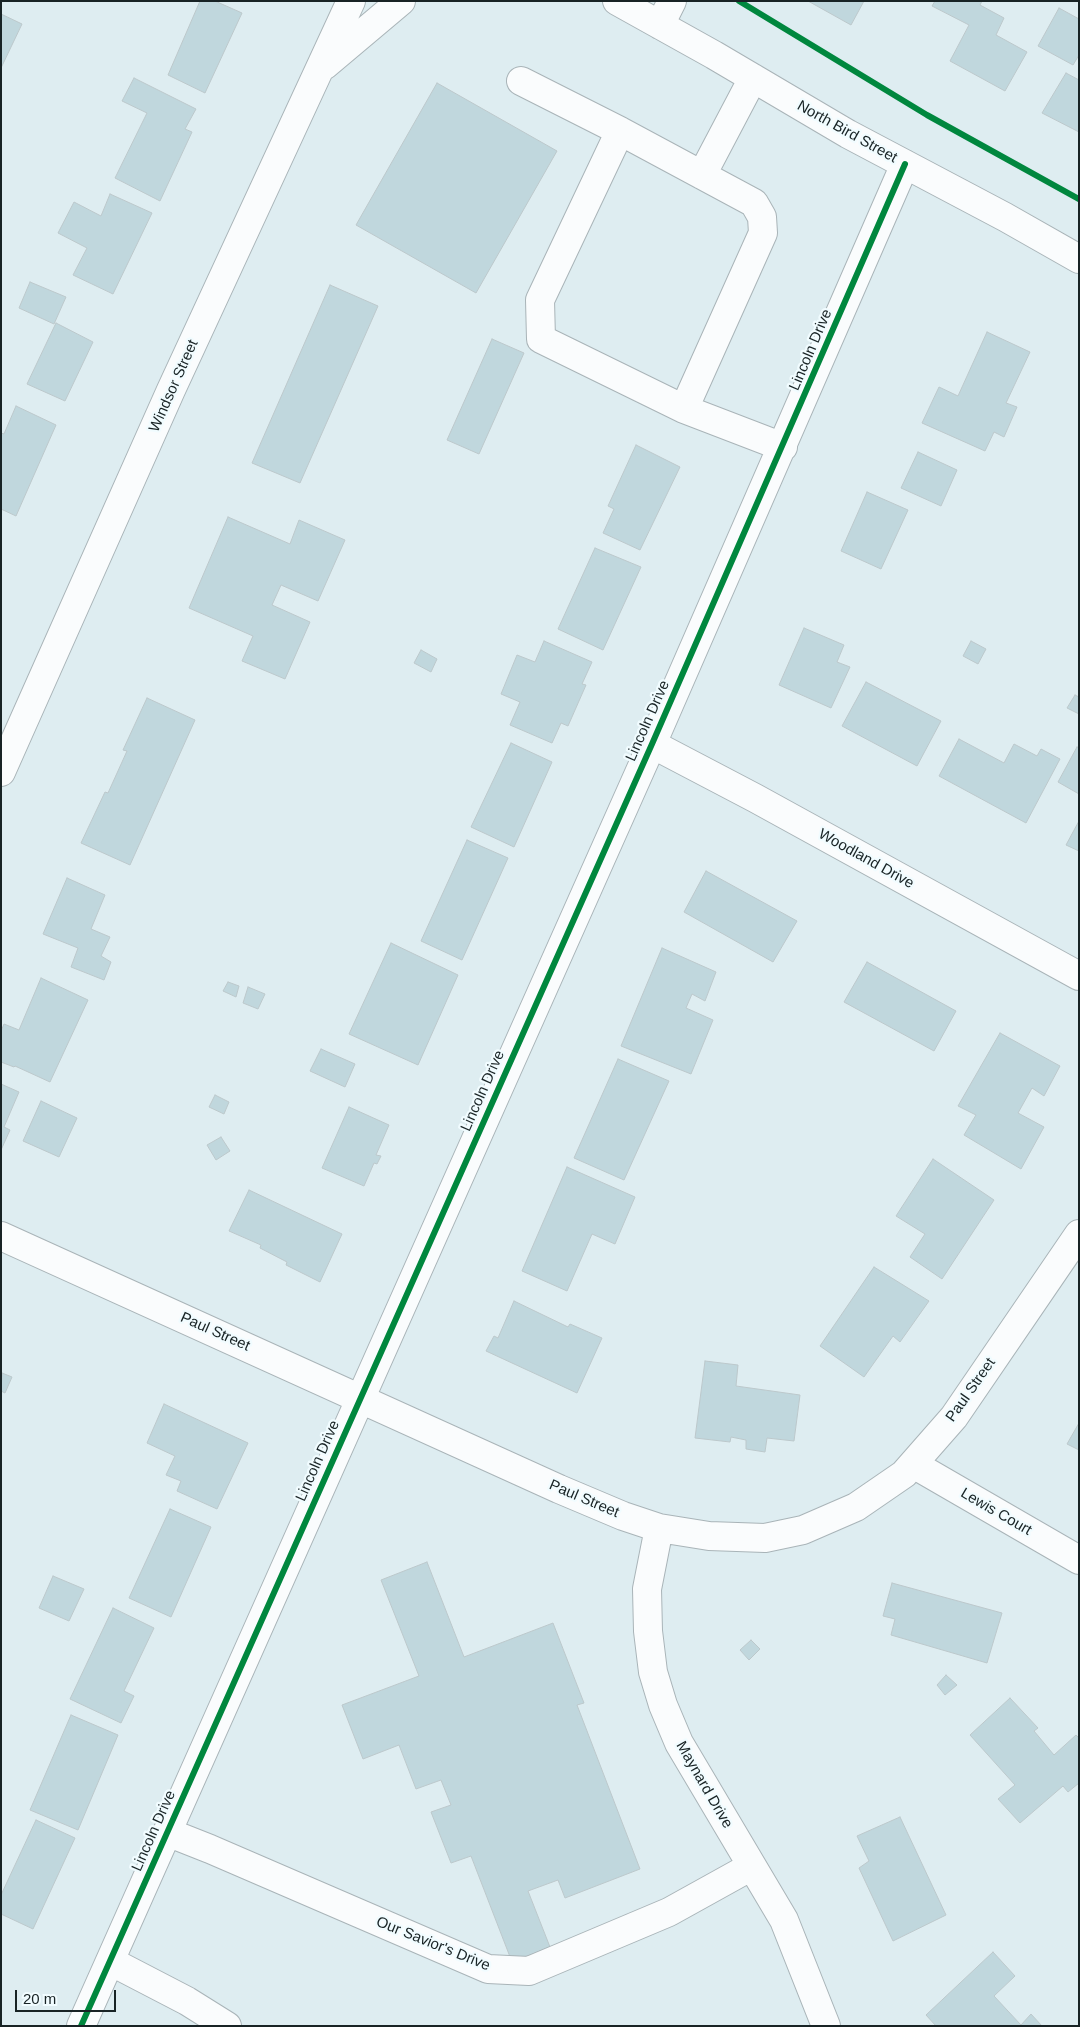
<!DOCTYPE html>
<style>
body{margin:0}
#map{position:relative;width:1080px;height:2027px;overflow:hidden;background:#deedf1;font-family:Helvetica,sans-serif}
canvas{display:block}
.frame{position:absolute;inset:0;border:2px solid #182325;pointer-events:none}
.scale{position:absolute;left:15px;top:1990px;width:101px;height:22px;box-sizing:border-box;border:2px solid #182325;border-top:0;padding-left:6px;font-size:15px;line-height:18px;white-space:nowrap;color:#182325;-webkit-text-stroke:4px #f1fcff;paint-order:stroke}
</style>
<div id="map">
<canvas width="1080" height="2027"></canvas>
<div class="frame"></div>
<div class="scale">20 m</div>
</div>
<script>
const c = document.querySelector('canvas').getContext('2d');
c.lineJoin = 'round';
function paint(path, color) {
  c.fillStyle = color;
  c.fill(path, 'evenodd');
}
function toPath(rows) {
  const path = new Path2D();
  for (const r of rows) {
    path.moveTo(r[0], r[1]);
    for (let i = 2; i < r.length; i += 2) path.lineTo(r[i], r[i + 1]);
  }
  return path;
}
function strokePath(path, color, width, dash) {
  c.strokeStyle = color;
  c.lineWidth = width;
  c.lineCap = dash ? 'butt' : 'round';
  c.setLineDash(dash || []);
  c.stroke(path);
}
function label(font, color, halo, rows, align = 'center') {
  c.font = font + ' Helvetica,sans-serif';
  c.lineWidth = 4.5;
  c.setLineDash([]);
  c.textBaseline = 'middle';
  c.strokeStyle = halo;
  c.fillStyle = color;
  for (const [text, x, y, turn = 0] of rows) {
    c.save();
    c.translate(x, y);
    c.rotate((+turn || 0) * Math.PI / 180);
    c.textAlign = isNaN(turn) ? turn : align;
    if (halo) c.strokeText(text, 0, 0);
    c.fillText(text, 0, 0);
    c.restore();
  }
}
const building = toPath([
 [200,1,215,1,242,13,205,93,168,75,200,1],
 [808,1,864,1,851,25,808,1],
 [935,1,982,1,980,5,1004,18,996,35,1027,52,1005,91,950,61,969,25,932,6,935,1],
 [1059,8,1079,19,1079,55,1073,65,1038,46,1059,8],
 [1,14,22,24,1,68,1,14],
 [1066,73,1079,80,1079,132,1042,113,1066,73],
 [134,78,196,109,185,129,192,132,160,201,115,178,147,113,122,101,134,78],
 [437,83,557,151,476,293,356,225,437,83],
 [110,194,152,213,113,294,73,275,87,248,58,233,74,202,101,216,110,194],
 [30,282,66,297,54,324,19,308,30,282],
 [330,285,378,306,300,483,252,463,330,285],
 [56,323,93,342,65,401,27,384,56,323],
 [987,332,1030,352,1006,403,1017,407,1004,437,994,432,985,451,922,423,939,387,958,396,987,332],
 [492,339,524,353,479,454,447,440,492,339],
 [16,406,56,425,16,516,1,509,1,433,4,434,16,406],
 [636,445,680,467,640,550,603,533,614,509,608,506,636,445],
 [918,452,957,470,941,506,901,488,918,452],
 [867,492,908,510,881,569,841,551,867,492],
 [228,517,290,544,299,520,345,540,318,601,281,585,272,605,310,622,285,679,242,661,253,636,189,608,228,517],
 [595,548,641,567,603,650,558,629,595,548],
 [804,628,844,645,837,662,850,667,831,708,779,685,804,628],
 [544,641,592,662,582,684,586,685,568,726,561,723,552,743,510,725,520,702,501,694,517,655,535,662,544,641],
 [971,641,986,649,978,664,963,656,971,641],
 [421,650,437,659,431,672,414,663,421,650],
 [866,682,941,721,917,766,842,726,866,682],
 [1075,695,1079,697,1079,714,1067,708,1075,695],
 [147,698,195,720,130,865,81,843,105,792,108,793,127,751,123,750,147,698],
 [959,739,1004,763,1014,744,1037,756,1041,749,1060,759,1026,823,939,776,959,739],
 [511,743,552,762,514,847,471,827,511,743],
 [1077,747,1079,748,1079,794,1058,782,1077,747],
 [1079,821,1079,851,1066,845,1079,821],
 [467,840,508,858,462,960,421,941,467,840],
 [706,871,797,921,773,962,684,912,706,871],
 [67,878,105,895,91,929,110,937,101,956,111,962,104,980,71,967,78,948,43,934,67,878],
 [391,943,458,975,418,1065,349,1034,391,943],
 [662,948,716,972,705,1001,692,994,686,1008,713,1020,691,1074,621,1046,662,948],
 [867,962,956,1011,934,1051,844,1002,867,962],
 [41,978,88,1000,50,1082,15,1066,14,1067,1,1062,1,1031,4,1024,19,1030,41,978],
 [228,982,239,986,236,997,223,991,228,982],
 [248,987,265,994,258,1009,243,1003,248,987],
 [1000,1033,1060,1066,1044,1096,1032,1088,1018,1113,1044,1127,1021,1169,964,1135,976,1115,958,1106,1000,1033],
 [321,1049,355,1064,345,1087,310,1071,321,1049],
 [618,1059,669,1081,624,1180,574,1158,618,1059],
 [1,1084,19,1092,4,1127,10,1130,1,1150,1,1084],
 [215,1095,229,1102,224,1114,209,1107,215,1095],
 [41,1101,77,1118,59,1157,23,1141,41,1101],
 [349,1107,389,1125,376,1155,381,1156,377,1164,374,1163,364,1186,322,1168,349,1107],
 [221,1137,230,1151,216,1160,207,1145,221,1137],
 [933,1159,994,1200,942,1279,910,1257,925,1234,896,1216,933,1159],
 [567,1167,635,1197,615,1244,592,1234,567,1291,522,1271,567,1167],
 [249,1190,342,1234,320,1282,286,1265,287,1262,260,1248,261,1245,229,1231,249,1190],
 [874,1267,929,1301,900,1342,893,1336,864,1377,820,1346,874,1267],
 [514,1301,568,1327,570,1324,602,1338,577,1393,486,1351,494,1336,498,1338,514,1301],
 [705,1361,738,1365,736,1386,800,1395,794,1441,767,1438,765,1452,746,1449,746,1440,731,1437,730,1442,695,1438,705,1361],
 [2,1373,12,1377,5,1393,1,1391,2,1373],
 [164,1404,248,1443,217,1509,177,1491,181,1481,166,1475,175,1456,147,1443,164,1404],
 [1079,1423,1079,1450,1067,1444,1079,1423],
 [170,1509,211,1527,171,1617,129,1598,170,1509],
 [427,1562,464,1657,553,1623,584,1703,577,1705,640,1869,565,1898,558,1880,528,1891,550,1947,512,1962,471,1856,451,1863,431,1812,451,1805,441,1780,416,1789,399,1745,363,1759,342,1705,419,1676,381,1580,427,1562],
 [53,1576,84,1589,69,1621,39,1608,53,1576],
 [892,1583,1002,1613,987,1663,891,1635,895,1619,883,1616,892,1583],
 [113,1608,154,1628,124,1691,134,1696,121,1723,70,1699,113,1608],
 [751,1640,760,1649,749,1660,740,1650,751,1640],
 [946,1675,957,1685,945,1695,937,1685,946,1675],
 [1010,1698,1038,1728,1034,1731,1054,1755,1076,1735,1079,1738,1079,1783,1068,1792,1063,1786,1020,1823,998,1799,1015,1785,970,1735,1010,1698],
 [71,1715,118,1735,78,1830,30,1810,71,1715],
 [900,1817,946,1915,893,1941,859,1868,869,1861,857,1836,900,1817],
 [36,1820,75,1838,33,1929,1,1914,1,1895,36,1820],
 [993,1952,1015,1976,994,1996,1021,2025,1031,2014,1042,2026,936,2026,926,2015,993,1952]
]);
paint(building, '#c0d7dd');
strokePath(building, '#bcc8cb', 1);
const minor = toPath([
 [617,1,714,55,848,134,1005,217,1079,259],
 [660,25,672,1],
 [521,81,620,131,754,203,762,217,763,233,684,409],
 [620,131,540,300,541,339,684,409,783,447],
 [702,175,753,78],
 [652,744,755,798,1079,976],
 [1,1236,559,1489,623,1516,659,1528,709,1536,765,1538,803,1530,856,1507,904,1474,954,1417,1079,1234],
 [913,1464,1079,1560],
 [659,1528,647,1589,648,1631,653,1672,663,1705,679,1743,784,1920,826,2026],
 [167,1832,210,1849,488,1969,529,1971,669,1912,752,1866],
 [110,1961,187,2001,227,2026],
 [81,2026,652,744,905,164]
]);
const major = toPath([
 [325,65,401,1],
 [1,772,171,390,351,1]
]);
strokePath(minor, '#a9b4b8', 30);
strokePath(major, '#a9b4b8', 30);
strokePath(minor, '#fafcfd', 28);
strokePath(major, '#fafcfd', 28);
strokePath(toPath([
 [739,1,927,115,1079,199],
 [81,2026,652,744,905,164]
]), '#00873e', 6);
label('15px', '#182325', '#f1fcff', [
 ["North Bird Street",847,132,29],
 ["Lincoln Drive",811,350,-67],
 ["Windsor Street",174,386,-66],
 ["Lincoln Drive",648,721,-66],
 ["Woodland Drive",866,859,29],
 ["Lincoln Drive",483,1091,-66],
 ["Paul Street",215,1332,24],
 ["Paul Street",971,1390,-55],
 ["Lincoln Drive",318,1461,-66],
 ["Paul Street",584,1499,23],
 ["Lewis Court",996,1512,30],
 ["Maynard Drive",704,1785,60],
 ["Lincoln Drive",154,1831,-66],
 ["Our Savior's Drive",433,1944,22]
]);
</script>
